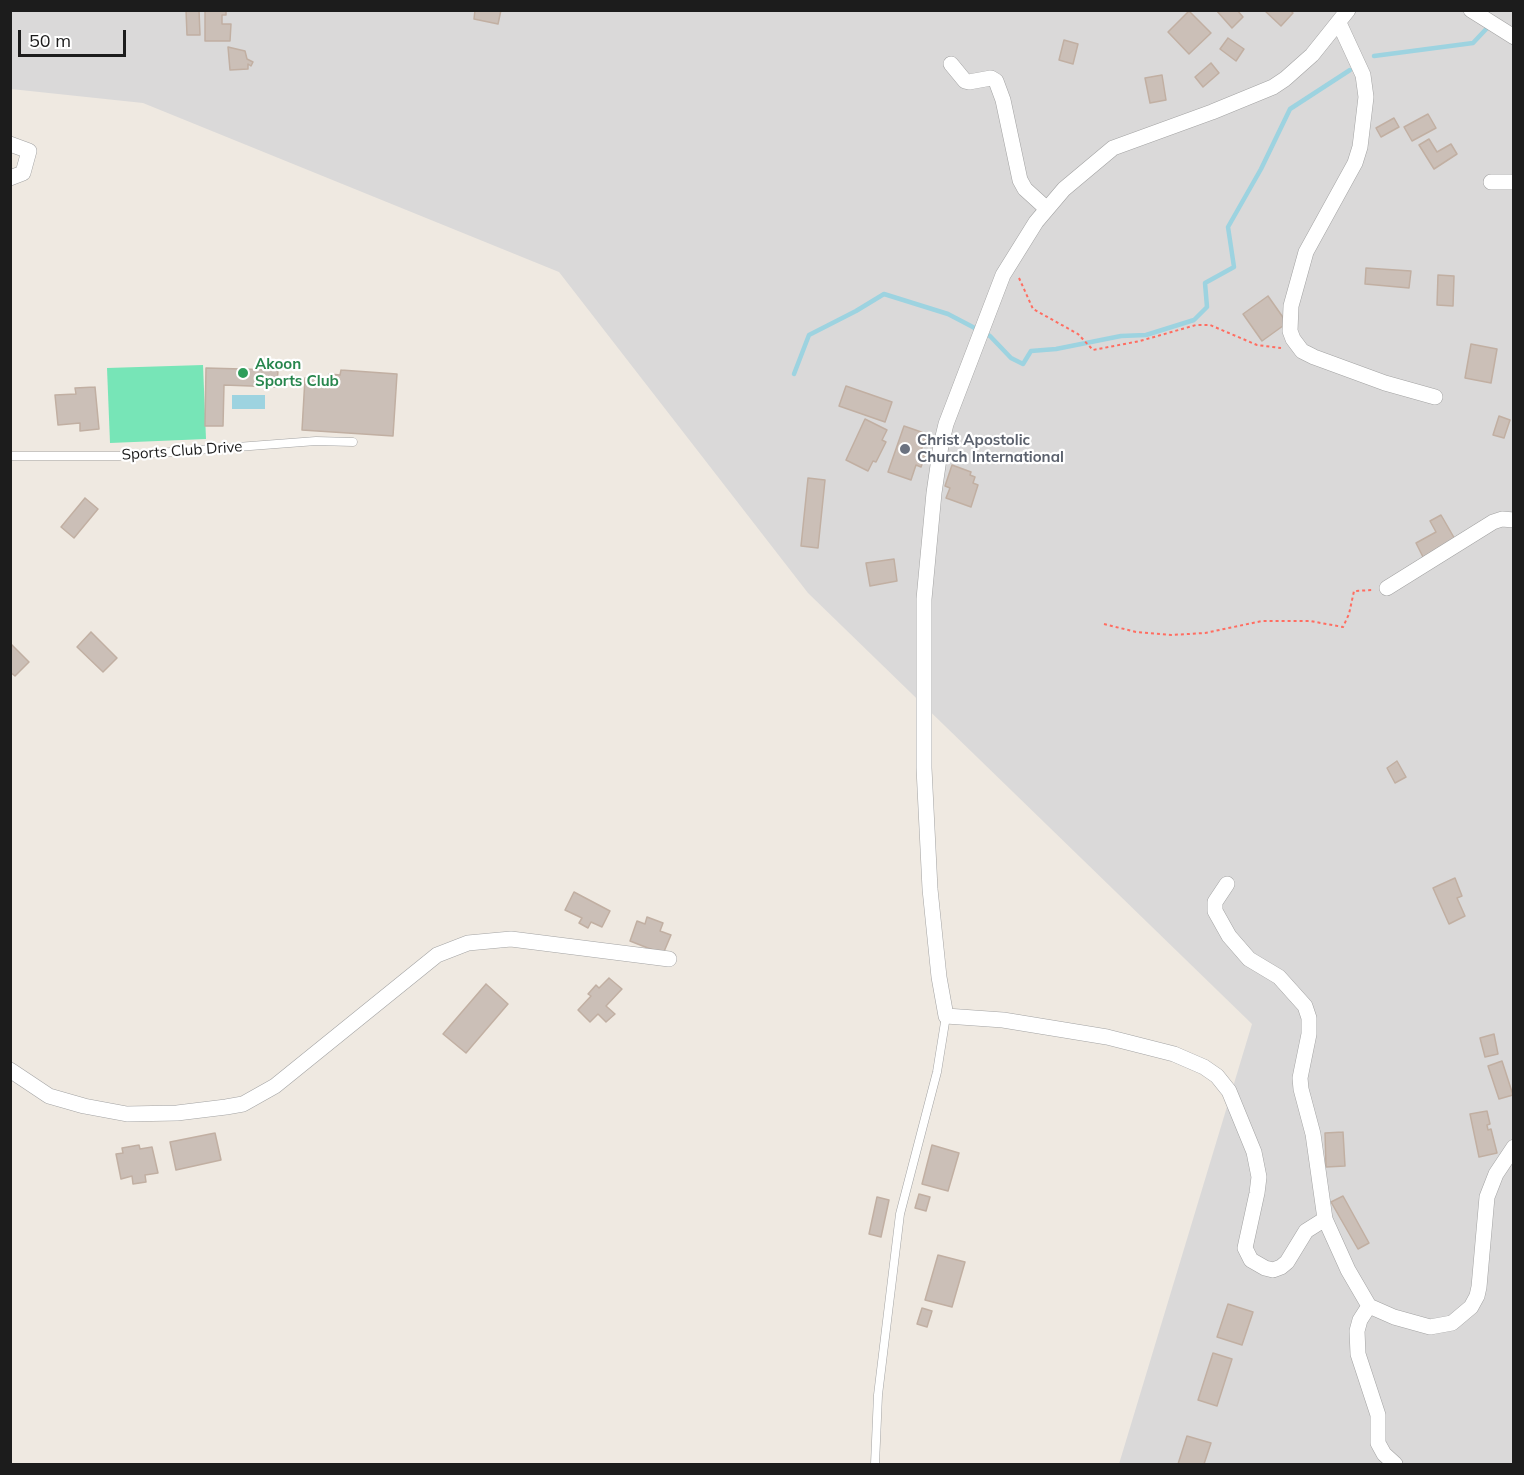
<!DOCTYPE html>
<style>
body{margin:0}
#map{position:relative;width:1524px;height:1475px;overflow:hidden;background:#efe9e1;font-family:Mulish,sans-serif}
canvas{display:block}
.frame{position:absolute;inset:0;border:12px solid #1c1c1c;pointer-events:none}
.scale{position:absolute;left:18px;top:30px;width:108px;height:27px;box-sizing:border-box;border:3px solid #1c1c1c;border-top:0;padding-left:8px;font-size:18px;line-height:21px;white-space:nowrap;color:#1c1c1c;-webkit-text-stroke:4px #fff;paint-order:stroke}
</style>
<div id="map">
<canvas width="1524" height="1475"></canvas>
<div class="frame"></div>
<div class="scale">50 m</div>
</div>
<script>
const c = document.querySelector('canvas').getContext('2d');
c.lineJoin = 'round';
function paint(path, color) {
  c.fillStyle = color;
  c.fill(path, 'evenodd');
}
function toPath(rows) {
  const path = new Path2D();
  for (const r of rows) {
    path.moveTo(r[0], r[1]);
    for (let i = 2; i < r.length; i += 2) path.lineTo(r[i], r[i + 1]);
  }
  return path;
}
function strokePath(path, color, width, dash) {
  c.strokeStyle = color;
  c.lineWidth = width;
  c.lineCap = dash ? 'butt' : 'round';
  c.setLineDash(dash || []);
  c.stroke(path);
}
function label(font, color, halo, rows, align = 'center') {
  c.font = font + ' Mulish,sans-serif';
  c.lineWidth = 4.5;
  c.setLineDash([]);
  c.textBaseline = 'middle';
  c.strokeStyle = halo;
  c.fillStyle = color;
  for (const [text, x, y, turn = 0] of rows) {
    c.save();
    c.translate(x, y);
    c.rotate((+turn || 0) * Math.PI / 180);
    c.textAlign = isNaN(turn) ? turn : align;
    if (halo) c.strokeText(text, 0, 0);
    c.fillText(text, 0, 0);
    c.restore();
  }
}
paint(toPath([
 [11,11,1513,11,1513,1464,1119,1464,1252,1024,808,593,559,272,143,103,11,89]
]), '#dad9d9');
paint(toPath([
 [203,365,206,439,110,443,107,368]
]), '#77e5b7');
paint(toPath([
 [232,395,265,395,265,409,232,409]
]), '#9dd3e0');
strokePath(toPath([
 [1374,56,1473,43,1489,26],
 [794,374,809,335,856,311,884,294,948,314,990,336,1011,358,1023,364,1031,351,1056,349,1121,336,1146,335,1194,320,1207,307,1205,283,1234,267,1228,227,1261,169,1290,109,1350,70]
]), '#9dd3e0', 4.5);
const building = toPath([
 [186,10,199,10,200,35,187,35,186,10],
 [205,10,226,10,226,15,222,15,222,24,231,24,230,41,205,41,205,10],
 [475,10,501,10,498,24,474,19,475,10],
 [1216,10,1237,10,1243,17,1232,28,1216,10],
 [1264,10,1290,10,1293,13,1281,26,1264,10],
 [1189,11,1211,33,1189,54,1168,32,1189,11],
 [1228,38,1244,49,1236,61,1220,49,1228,38],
 [1064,40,1078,44,1073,64,1059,60,1064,40],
 [228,47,245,51,247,59,253,62,251,66,248,64,248,69,230,70,228,47],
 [1211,63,1219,73,1203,87,1195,77,1211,63],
 [1162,75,1166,100,1150,103,1145,78,1162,75],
 [1428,114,1436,128,1412,141,1404,127,1428,114],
 [1394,118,1399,127,1381,137,1376,128,1394,118],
 [1429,139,1437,152,1451,144,1457,154,1434,169,1419,145,1429,139],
 [1366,268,1411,271,1409,288,1365,284,1366,268],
 [1438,275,1454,276,1453,306,1437,305,1438,275],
 [1268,296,1287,323,1262,341,1243,314,1268,296],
 [1471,344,1497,349,1491,383,1465,378,1471,344],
 [206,368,278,370,277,387,224,385,223,426,205,426,206,368],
 [341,370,397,374,393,436,302,430,305,378,329,379,329,374,340,375,341,370],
 [846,386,892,402,885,422,839,406,846,386],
 [95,387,99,429,80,431,80,423,58,425,55,395,76,394,75,388,95,387],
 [1499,416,1510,420,1504,438,1493,435,1499,416],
 [865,419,887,430,882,440,886,442,876,462,873,461,868,471,846,460,865,419],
 [904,426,927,434,920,454,925,456,921,467,916,465,911,480,888,472,904,426],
 [952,465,971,472,970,475,975,477,973,483,978,485,971,507,946,498,950,488,945,486,952,465],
 [808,478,825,480,818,548,801,546,808,478],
 [85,498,98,509,74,538,61,527,85,498],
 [1441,515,1456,541,1424,559,1416,543,1436,532,1430,521,1441,515],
 [894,559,897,581,870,586,866,563,894,559],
 [91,632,117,658,103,672,77,647,91,632],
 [10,643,29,662,15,676,10,672,10,643],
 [1397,761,1406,777,1395,783,1387,768,1397,761],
 [1455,878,1462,896,1457,898,1465,916,1449,924,1433,888,1455,878],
 [574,892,610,911,602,927,591,922,588,928,579,923,582,918,565,910,574,892],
 [647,917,663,923,660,931,671,935,663,954,630,941,637,921,645,924,647,917],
 [609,978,622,989,606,1006,615,1014,606,1022,598,1014,590,1022,578,1010,591,996,588,994,596,985,599,988,609,978],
 [486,984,508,1004,466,1053,443,1034,486,984],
 [1494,1034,1498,1054,1485,1057,1480,1038,1494,1034],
 [1502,1061,1513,1095,1499,1099,1488,1066,1502,1061],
 [1487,1111,1490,1124,1487,1125,1488,1130,1491,1129,1497,1153,1479,1157,1470,1114,1487,1111],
 [1343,1132,1345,1166,1326,1167,1325,1133,1343,1132],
 [215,1133,221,1160,176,1170,170,1142,215,1133],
 [139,1145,140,1149,152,1147,158,1173,145,1175,146,1182,133,1184,132,1176,121,1179,116,1154,123,1153,122,1148,139,1145],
 [932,1145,959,1153,948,1191,922,1184,932,1145],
 [919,1194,930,1197,926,1211,915,1208,919,1194],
 [1343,1196,1369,1243,1358,1249,1331,1202,1343,1196],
 [877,1197,889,1200,881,1237,869,1234,877,1197],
 [938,1255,965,1262,952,1307,925,1300,938,1255],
 [1228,1304,1253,1312,1242,1345,1217,1337,1228,1304],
 [922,1308,932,1311,927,1327,917,1324,922,1308],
 [1213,1353,1232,1359,1217,1406,1198,1400,1213,1353],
 [1187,1436,1211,1443,1204,1464,1178,1464,1187,1436]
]);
paint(building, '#cbbfb7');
strokePath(building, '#c1afa2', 1.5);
const service = toPath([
 [10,456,119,456,316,441,353,442],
 [875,1464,878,1395,900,1214,937,1072,946,1016]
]);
const minor = toPath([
 [1471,10,1514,37],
 [1339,23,1363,75,1366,97,1360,147,1355,163,1306,252,1291,306,1290,331,1293,339,1302,351,1314,357,1385,383,1435,397],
 [951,64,965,81,969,82,991,78,996,81,1003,100,1020,180,1025,189,1047,209],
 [10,144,29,151,23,173,10,178],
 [1491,182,1514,182],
 [1387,588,1493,522,1502,519,1514,520],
 [1227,884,1215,902,1215,911,1229,936,1249,959,1279,977,1305,1006,1309,1018,1309,1034,1300,1078,1301,1089,1313,1134,1325,1219,1348,1270,1369,1306,1394,1317,1430,1327,1452,1323,1471,1307,1477,1296,1479,1287,1487,1197,1496,1174,1514,1147],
 [10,1070,49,1096,84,1106,127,1114,177,1113,226,1107,243,1104,275,1086,437,955,468,943,511,939,669,959],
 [1325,1219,1306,1231,1287,1262,1281,1267,1273,1270,1265,1268,1251,1260,1245,1248,1257,1193,1259,1177,1254,1152,1229,1091,1217,1076,1204,1067,1174,1054,1107,1037,1003,1020,946,1016,939,977,930,889,924,768,924,599,934,493,941,445,946,424,1003,275,1036,222,1064,189,1113,148,1212,112,1273,87,1285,79,1312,55,1348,10],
 [1369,1306,1360,1320,1357,1331,1358,1354,1378,1415,1378,1443,1384,1454,1395,1464]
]);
strokePath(service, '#a3a3a3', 9);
strokePath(minor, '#a3a3a3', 16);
strokePath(toPath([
 [1019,278,1033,309,1078,334,1093,350,1140,341,1196,325,1210,325,1257,345,1281,348],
 [1104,624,1136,632,1171,635,1205,633,1262,621,1310,621,1343,627,1349,614,1354,591,1373,590]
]), '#ff6d61', 2, [3, 3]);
strokePath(service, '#fff', 8);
strokePath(minor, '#fff', 15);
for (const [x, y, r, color] of [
 [243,373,6,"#2e9e5b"],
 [905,449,6,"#6b7280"]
]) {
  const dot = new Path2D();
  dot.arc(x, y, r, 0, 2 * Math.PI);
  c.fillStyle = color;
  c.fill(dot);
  strokePath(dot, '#fff', 2);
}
label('bold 15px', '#27864d', '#fff', [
 ["Akoon",255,364],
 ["Sports Club",255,381]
], 'left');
label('bold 15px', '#5b616d', '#fff', [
 ["Christ Apostolic",917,440],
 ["Church International",917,457]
], 'left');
label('15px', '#1c1c1c', '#fff', [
 ["Sports Club Drive",182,451,-4]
]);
</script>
